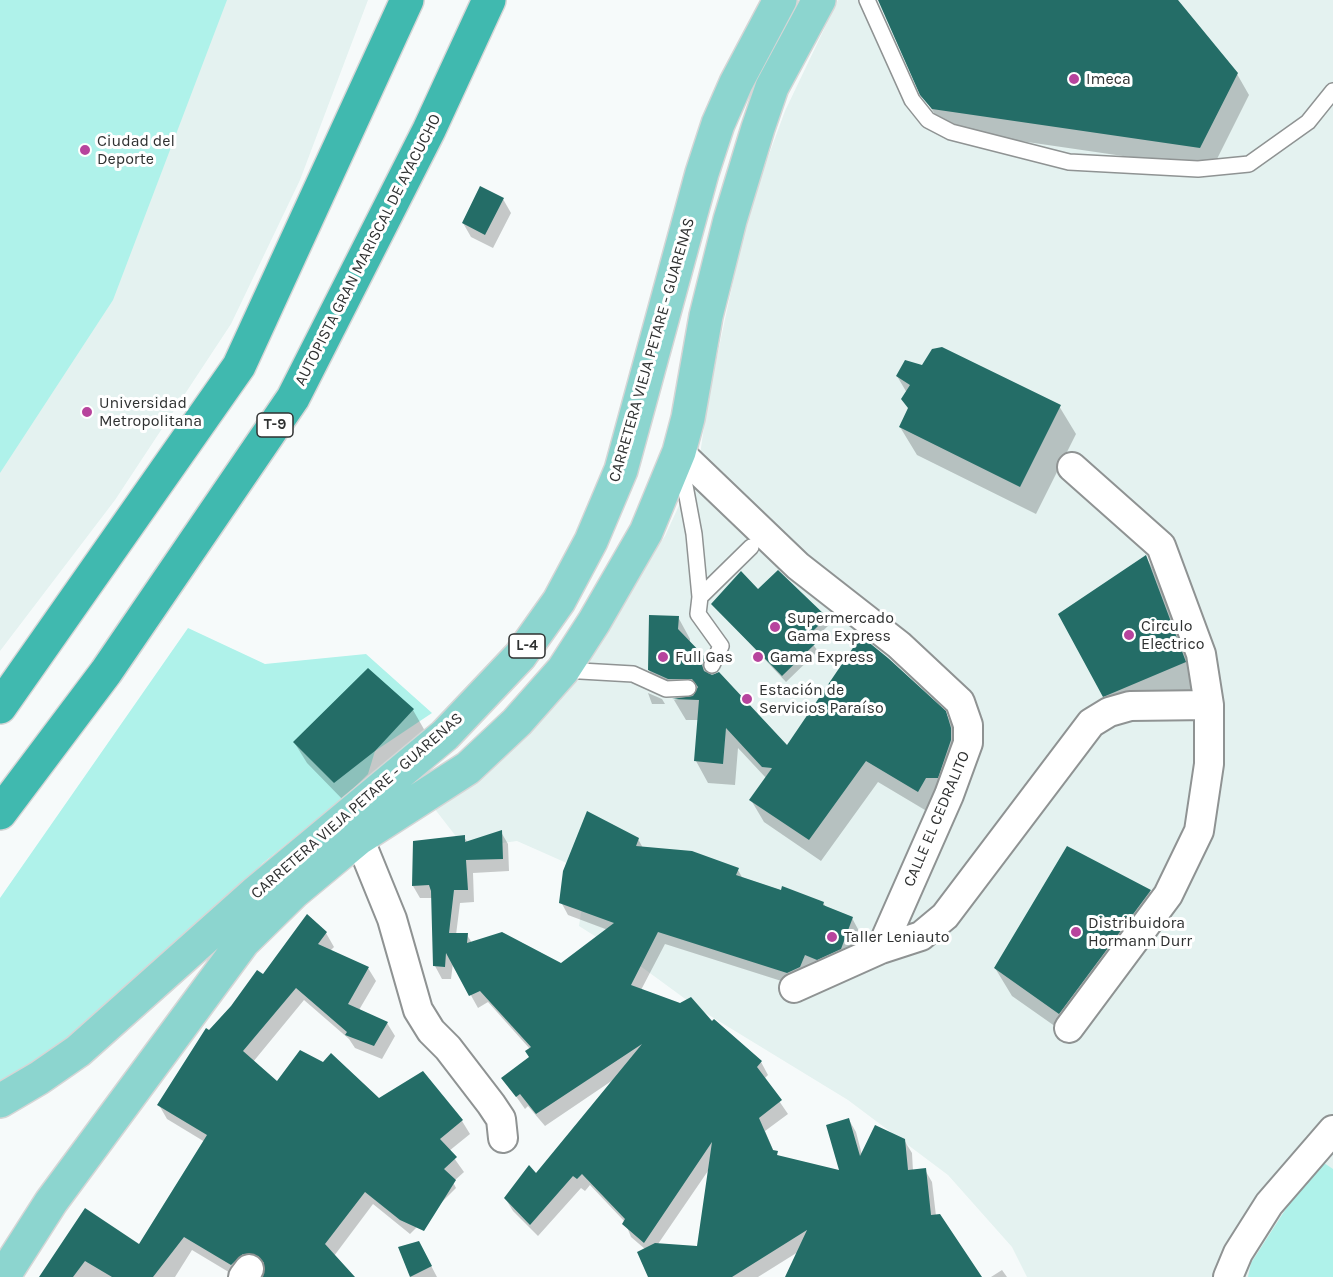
<!DOCTYPE html>
<meta charset="utf-8">
<style>
body{margin:0}
canvas{display:block;background:#f6fafa}
</style>
<canvas width="1333" height="1277"></canvas>
<script>
const c = document.querySelector('canvas').getContext('2d');
c.lineJoin = 'round';
function paint(path, color) {
  c.fillStyle = color;
  c.fill(path, 'evenodd');
}
function toPath(rows) {
  const path = new Path2D();
  for (const r of rows) {
    path.moveTo(r[0], r[1]);
    for (let i = 2; i < r.length; i += 2) path.lineTo(r[i], r[i + 1]);
  }
  return path;
}
function strokePath(path, color, width, dash) {
  c.strokeStyle = color;
  c.lineWidth = width;
  c.lineCap = dash ? 'butt' : 'round';
  c.setLineDash(dash || []);
  c.stroke(path);
}
function label(font, color, halo, rows, align = 'center') {
  c.font = font + ' Karla,sans-serif';
  c.lineWidth = 6;
  c.setLineDash([]);
  c.textBaseline = 'middle';
  c.strokeStyle = halo;
  c.fillStyle = color;
  for (const [text, x, y, turn = 0] of rows) {
    c.save();
    c.translate(x, y);
    c.rotate((+turn || 0) * Math.PI / 180);
    c.textAlign = isNaN(turn) ? turn : align;
    if (halo) c.strokeText(text, 0, 0);
    c.fillText(text, 0, 0);
    c.restore();
  }
}
paint(toPath([
 [0,0,368,0,300,180,231,324,115,500,0,651],
 [838,0,1333,0,1333,1277,1027,1277,1012,1247,948,1175,848,1100,699,1009,628,957,579,926,587,872,517,841,465,848,434,808,576,666,665,536,699,462,708,399,740,249,760,179,785,111]
]), '#e4f2f0');
paint(toPath([
 [0,0,227,0,113,300,0,473],
 [188,628,265,664,366,654,432,713,375,751,368,774,346,796,263,863,188,940,59,1051,0,1085,0,898],
 [1318,1159,1333,1169,1333,1277,1248,1277,1251,1263]
]), '#aff2ea');
paint(toPath([
 [880,0,1176,0,1237,74,1249,95,1212,169,945,130,922,94],
 [503,199,511,213,493,248,471,237,463,223],
 [897,376,1059,406,1076,434,1036,514,917,455,900,427,909,409,907,393],
 [1146,557,1162,585,1200,690,1120,724,1104,696],
 [758,591,825,618,829,625,811,642,818,651,786,682,713,604],
 [678,617,690,639,690,644,704,658,714,676,787,747,945,712,958,735,930,813,878,782,821,861,764,822,751,800,766,778,738,748,735,785,708,783,696,761,699,720,686,720,674,700,679,699,662,692,649,670],
 [648,693,662,699,665,704,652,704],
 [413,710,425,731,347,804,307,763,294,742],
 [501,832,508,844,509,871,473,873,474,902,460,903,456,935,467,935,472,943,551,972,608,930,568,915,561,902,638,839,643,848,738,870,743,879,823,903,827,908,852,918,859,931,847,962,794,985,665,944,641,990,712,1024,714,1021,761,1062,768,1075,764,1079,788,1114,765,1131,774,1152,780,1157,841,1172,849,1120,856,1132,862,1155,904,1140,912,1153,913,1171,925,1170,932,1182,936,1216,981,1277,786,1277,798,1252,758,1277,650,1277,645,1249,631,1237,625,1222,590,1185,585,1191,581,1188,538,1236,513,1211,505,1198,537,1175,613,1080,545,1126,528,1106,525,1109,503,1078,530,1058,530,1049,488,1002,478,1008,453,963,451,979,442,979,435,966,432,898,420,898,413,886,464,837,468,843],
 [710,1168,698,1248,658,1244],
 [1150,891,1166,919,1076,1041,1012,996,995,968],
 [326,933,334,947,330,951,368,968,376,981,359,1010,387,1023,395,1036,382,1059,355,1048,349,1039,304,1000,253,1062,278,1083,379,1100,462,1121,470,1134,449,1151,464,1172,453,1182,456,1188,410,1234,373,1204,334,1256,352,1277,264,1277,265,1269,251,1267,237,1277,192,1250,175,1277,42,1277,85,1210,139,1246,205,1142,167,1119,159,1105,209,1032,263,976],
 [427,1258,437,1277,411,1277,406,1264],
 [1002,1270,1007,1277,991,1277]
]), '#0003');
paint(toPath([
 [878,0,1178,0,1238,73,1200,148,932,109,920,95],
 [480,186,504,198,485,235,462,223],
 [942,347,1061,405,1020,487,899,427,908,408,901,399,910,385,896,376,905,360,922,365,932,349],
 [1146,555,1186,662,1103,697,1058,614],
 [778,570,827,617,808,636,815,644,782,676,711,604,741,571,758,589],
 [649,615,679,616,678,629,705,657,702,665,704,671,712,675,719,672,787,745,861,636,888,658,946,711,951,728,951,740,938,778,926,778,918,792,866,761,809,840,749,800,772,768,762,767,726,728,723,764,694,761,699,700,672,699,693,696,698,687,692,679,668,679,648,670],
 [368,668,414,709,375,751,334,783,293,742],
 [587,811,639,838,636,846,692,851,739,868,736,875,781,890,782,886,824,902,823,905,853,917,841,949,817,960,805,955,800,967,787,973,658,932,631,985,680,1003,691,997,712,1021,714,1019,762,1061,757,1067,782,1100,759,1118,773,1150,778,1151,777,1155,839,1170,826,1125,849,1118,860,1156,875,1125,905,1139,908,1170,926,1168,931,1215,940,1214,982,1277,785,1277,807,1230,732,1277,648,1277,637,1252,655,1243,697,1246,712,1142,644,1243,622,1224,625,1219,582,1174,577,1179,573,1176,530,1225,504,1198,529,1165,536,1173,642,1044,536,1114,520,1094,516,1097,501,1078,529,1057,525,1051,531,1047,480,991,469,996,446,953,445,967,433,966,431,891,429,885,412,886,413,841,465,835,465,842,502,830,503,859,466,860,468,890,454,890,449,933,468,933,467,943,502,932,561,963,614,923,559,903,563,871],
 [1067,846,1151,890,1059,1014,994,968],
 [307,914,327,932,318,944,369,967,348,1004,388,1022,374,1046,345,1035,347,1032,296,988,243,1051,277,1081,300,1050,323,1062,331,1053,379,1098,423,1071,463,1120,440,1139,457,1157,444,1169,456,1180,424,1231,400,1220,365,1192,325,1244,355,1277,263,1277,264,1263,258,1256,243,1254,231,1265,184,1237,153,1277,112,1277,85,1261,73,1277,39,1277,85,1208,139,1244,207,1135,157,1105,206,1028,209,1030,231,1006,257,970,263,974],
 [419,1241,432,1266,410,1277,398,1247]
]), '#246d67');
const lane = toPath([
 [867,0,912,100,928,120,951,132,1069,162,1198,169,1249,164,1308,122,1333,91],
 [681,464,694,534,700,597,698,614,721,646,712,665],
 [700,597,751,547],
 [563,670,633,674,666,689,688,688]
]);
const street = toPath([
 [679,452,798,566,899,645,960,702,968,725,968,743,949,795,881,949,921,936,945,916,1091,723,1109,712,1130,706,1209,705],
 [359,838,392,919,418,1010,431,1031,448,1048,491,1104,501,1119,503,1138],
 [794,988,881,949],
 [1069,1028,1168,895,1199,831,1209,764,1209,705,1201,654,1161,546,1072,467],
 [243,1277,249,1269],
 [1228,1277,1238,1253,1269,1204,1333,1130]
]);
const primary = toPath([
 [0,1101,39,1078,78,1051,254,894,445,735,520,656,559,601,591,541,621,470,702,173,718,124,736,83,780,0],
 [3,1277,51,1202,243,942,294,892,359,838,468,768,517,722,563,670,594,622,646,532,679,452,688,418,706,316,730,220,758,128,772,87,819,0]
]);
const highway = toPath([
 [0,707,239,366,407,0],
 [0,813,106,672,293,398,429,130,489,0]
]);
strokePath(lane, '#8f9393', 18);
strokePath(street, '#8f9393', 32);
strokePath(primary, '#d5d6d6', 36);
strokePath(highway, '#d5d6d6', 36);
strokePath(lane, '#fff', 15);
strokePath(street, '#fff', 28);
strokePath(primary, '#8cd5cf', 33);
strokePath(highway, '#40b9af', 33);
for (const [x, y, r, color] of [
 [1074,79,6,"#b7449d"],
 [85,150,6,"#b7449d"],
 [87,412,6,"#b7449d"],
 [775,627,6,"#b7449d"],
 [1129,635,6,"#b7449d"],
 [663,657,6,"#b7449d"],
 [758,657,6,"#b7449d"],
 [747,699,6,"#b7449d"],
 [1076,932,6,"#b7449d"],
 [832,937,6,"#b7449d"]
]) {
  const dot = new Path2D();
  dot.arc(x, y, r, 0, 2 * Math.PI);
  c.fillStyle = color;
  c.fill(dot);
  strokePath(dot, '#fff', 2);
}
for (const [x, y, w] of [
 [275,425,36],
 [527,646,36]
]) {
  const box = new Path2D();
  box.roundRect(x - w / 2, y - 12, w, 24, 4.5);
  c.fillStyle = '#fff';
  c.fill(box);
  strokePath(box, '#2f3131', 1.5);
}
label('bold 15px', '#2f3131', null, [
 ["T-9",275,425],
 ["L-4",527,646]
]);
label('16px', '#2f3131', '#fff', [
 ["Imeca",1086,79],
 ["Ciudad del",97,141],
 ["Deporte",97,159],
 ["Universidad",99,403],
 ["Metropolitana",99,421],
 ["Supermercado",787,618],
 ["Gama Express",787,636],
 ["Circulo",1141,626],
 ["Electrico",1141,644],
 ["Full Gas",675,657],
 ["Gama Express",770,657],
 ["Estación de",759,690],
 ["Servicios Paraíso",759,708],
 ["Distribuidora",1088,923],
 ["Hormann Durr",1088,941],
 ["Taller Leniauto",844,937]
], 'left');
label('16px', '#2f3131', '#fff', [
 ["AUTOPISTA GRAN MARISCAL DE AYACUCHO",368,250,-63],
 ["CARRETERA VIEJA PETARE - GUARENAS",652,350,-74],
 ["CARRETERA VIEJA PETARE - GUARENAS",357,806,-41],
 ["CALLE EL CEDRALITO",937,819,-67]
]);
</script>
